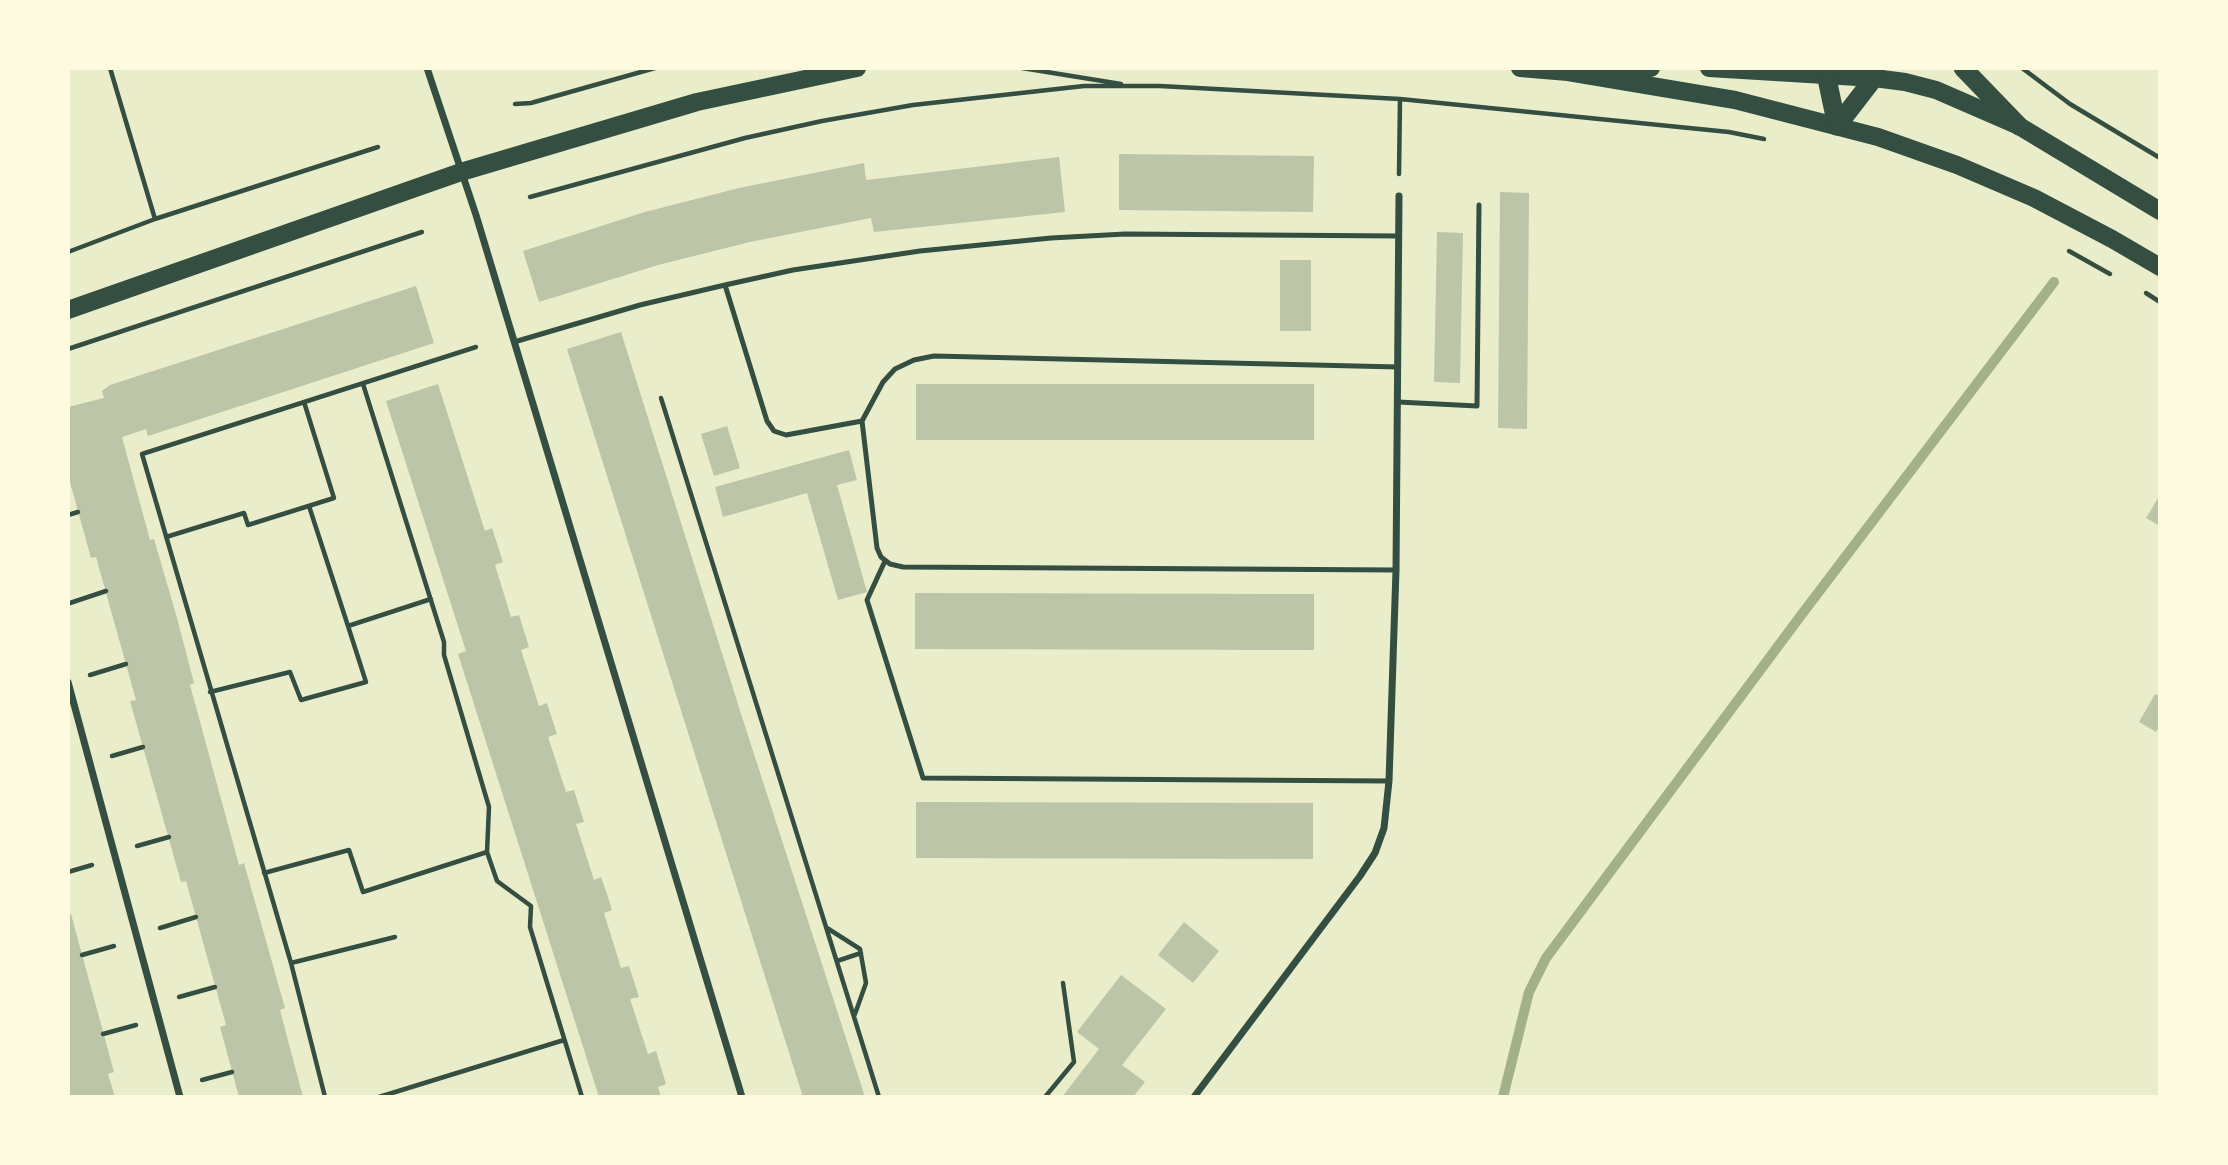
<!DOCTYPE html>
<style>
body{margin:0}
#map{position:relative;width:2228px;height:1165px;overflow:hidden;background:#e9edc9;font-family:"Fira Sans Condensed",sans-serif}
canvas{display:block}
.frame{position:absolute;inset:0;border:70px solid #fefae0;pointer-events:none}
</style>
<div id="map">
<canvas width="2228" height="1165"></canvas>
<div class="frame"></div>
</div>
<script>
const c = document.querySelector('canvas').getContext('2d');
c.lineJoin = 'round';
function toPath(rows) {
  const path = new Path2D();
  for (const r of rows) {
    path.moveTo(r[0], r[1]);
    for (let i = 2; i < r.length; i += 2) path.lineTo(r[i], r[i + 1]);
  }
  return path;
}
function strokePath(path, color, width, dash) {
  c.strokeStyle = color;
  c.lineWidth = width;
  c.lineCap = dash ? 'butt' : 'round';
  c.setLineDash(dash || []);
  c.stroke(path);
}
function paint(path, color) {
  c.fillStyle = color;
  c.fill(path, 'evenodd');
}
strokePath(toPath([
 [1503,1097,1529,992,1546,958,1802,614,2054,282]
]), '#a3b18a', 10);
paint(toPath([
 [1119,154,1314,156,1313,212,1119,210],
 [1059,157,1065,212,874,232,871,218,750,242,658,265,539,302,523,251,645,212,739,188,864,163,866,180],
 [1500,192,1529,193,1527,429,1498,428],
 [1437,232,1463,233,1460,383,1434,382],
 [1280,260,1311,260,1311,331,1280,331],
 [416,286,434,343,148,436,146,429,122,437,150,540,154,539,177,618,194,683,190,685,239,865,244,863,285,1008,280,1010,303,1097,239,1097,220,1027,226,1025,186,881,181,882,130,701,136,700,96,557,91,558,68,475,68,407,104,398,102,391,110,385],
 [621,332,743,720,865,1097,803,1097,773,1002,567,349],
 [438,384,485,531,492,528,503,562,495,565,511,617,519,615,529,647,521,650,539,706,547,703,557,734,548,737,566,792,574,790,584,822,576,824,594,880,601,877,607,894,612,910,604,913,621,968,629,966,639,997,630,999,648,1054,656,1051,666,1084,658,1087,661,1097,599,1097,458,654,466,651,386,401],
 [916,384,1314,384,1314,440,916,440],
 [727,426,740,468,714,476,701,434],
 [849,450,857,480,837,485,867,592,838,600,807,493,723,517,715,487],
 [2160,495,2160,526,2146,518],
 [915,593,1314,594,1314,650,915,649],
 [2155,694,2160,696,2160,725,2156,732,2139,722],
 [916,802,1313,803,1313,859,916,858],
 [71,914,114,1072,108,1074,115,1097,68,1097,68,915],
 [1184,922,1219,951,1193,983,1158,955],
 [1121,975,1166,1009,1122,1065,1145,1082,1133,1097,1062,1097,1099,1049,1077,1032]
]), '#bcc5a7');
strokePath(toPath([
 [110,68,155,219],
 [1022,68,1121,84],
 [2022,68,2070,104,2160,158],
 [515,104,531,103,655,68],
 [1399,174,1400,99],
 [530,197,745,138,822,121,913,105,1084,86,1160,86,1400,99,1729,132,1764,139],
 [2069,251,2110,274],
 [68,252,155,219,378,147],
 [2146,293,2160,302],
 [68,349,422,232],
 [363,384,444,642,444,655,489,807,487,852,497,881,531,906,530,927,582,1097],
 [661,398,879,1097],
 [309,506,348,626,431,599],
 [68,515,78,512],
 [166,537,244,513,248,525,334,498,304,402],
 [70,603,106,591],
 [90,675,126,664],
 [210,692,290,672,301,700,366,682,348,626],
 [112,756,143,747],
 [137,846,169,837],
 [68,872,92,865],
 [264,873,349,850,363,892,487,852],
 [160,928,196,917],
 [827,928,860,949,866,983,855,1014],
 [82,955,114,946],
 [837,961,861,953],
 [291,963,395,937],
 [179,997,215,987],
 [103,1034,136,1025],
 [202,1080,232,1072],
 [325,1097,291,963,142,454,476,347],
 [379,1097,564,1040],
 [1045,1097,1074,1062,1063,983]
]), '#344e41', 4.5);
strokePath(toPath([
 [725,285,767,421,774,431,786,435,862,421],
 [514,342,640,305,725,285,793,270,920,251,1051,238,1125,234,1399,236],
 [1398,402,1477,406,1479,205],
 [885,561,867,600,923,778,1389,781],
 [1396,570,903,567,890,564,881,557,877,548,862,421,883,382,895,369,914,360,934,356,1398,367]
]), '#344e41', 5);
strokePath(toPath([
 [427,68,476,215,742,1097],
 [68,682,180,1097],
 [1194,1097,1360,876,1375,853,1384,828,1389,781,1396,570,1399,196]
]), '#344e41', 7);
strokePath(toPath([
 [1520,68,1568,72,1735,100,1878,137,1957,165,2034,198,2112,239,2160,267],
 [1709,68,1874,78,1905,82,1936,90,2019,126,2160,211],
 [1603,70,1651,68],
 [68,310,461,172,697,102,857,68]
]), '#344e41', 18);
strokePath(toPath([
 [1826,68,1826,74,1837,126],
 [1963,68,2019,126],
 [1837,126,1874,78,1875,68]
]), '#344e41', 19);
</script>
